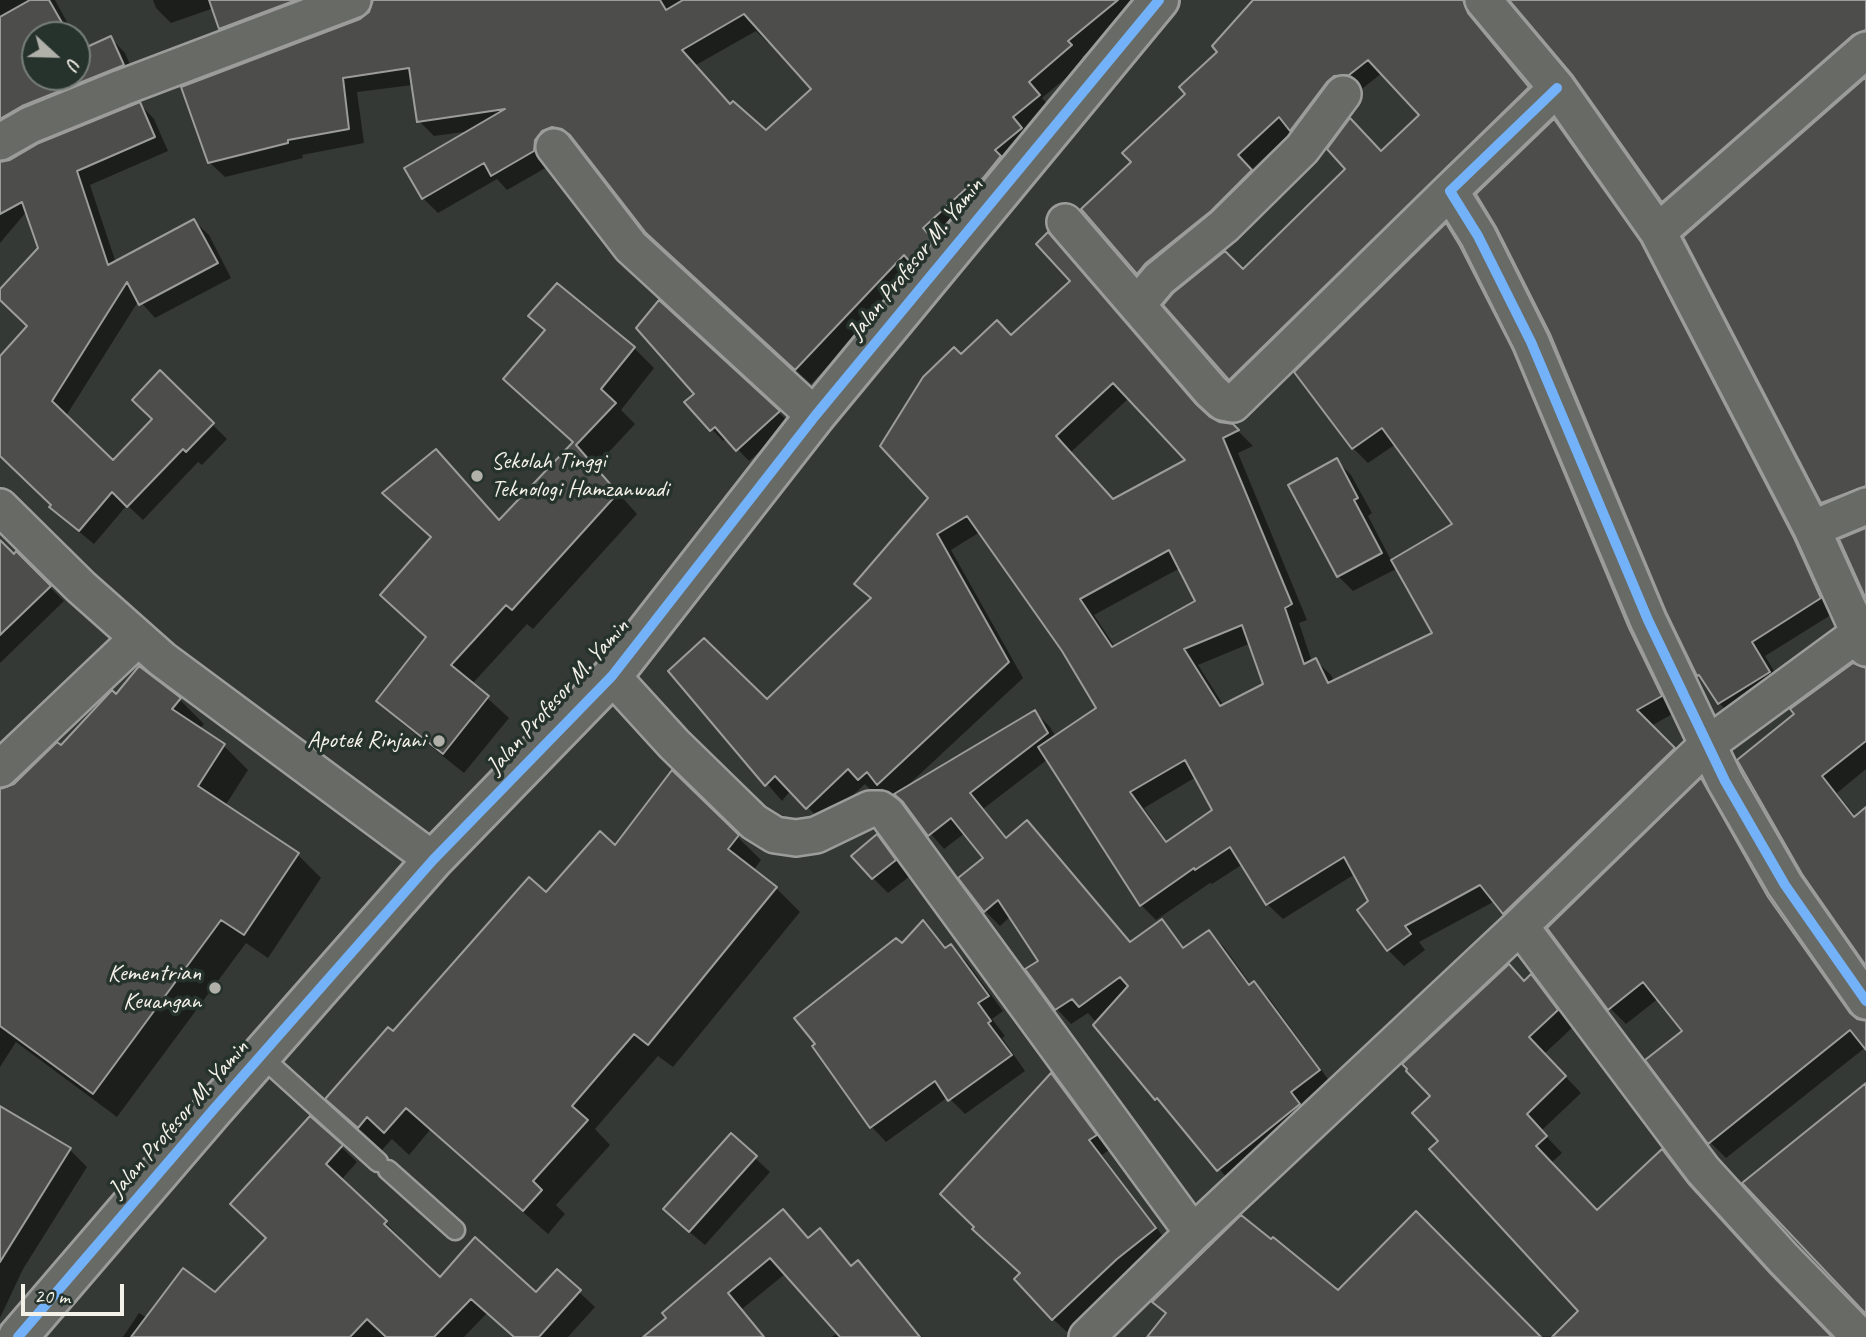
<!DOCTYPE html>
<style>
body{margin:0}
#map{position:relative;width:1866px;height:1337px;overflow:hidden;background:#353936;font-family:Caveat,sans-serif}
canvas{display:block}
.north{position:absolute;left:21px;top:21px;width:70px;height:70px;box-sizing:border-box;background:#26332d;border:2px solid #787f78;border-radius:50%;rotate:112deg;font-size:19px;font-weight:700;line-height:28px;text-align:center;color:#f4f1e8}
.north::after{content:'';display:block;margin:auto;width:24px;height:32px;background:#b1b1aa;clip-path:polygon(50% 0,100% 100%,50% 72%,0 100%)}
.scale{position:absolute;left:21px;top:1284px;width:103px;height:32px;box-sizing:border-box;border:4px solid #f4f1e8;border-top:0;padding-left:9px;font-size:21px;line-height:24px;white-space:nowrap;color:#f4f1e8;-webkit-text-stroke:5px #26332d;paint-order:stroke}
</style>
<div id="map">
<canvas width="1866" height="1337"></canvas>
<div class="north">U</div>
<div class="scale">20 m</div>
</div>
<script>
const c = document.querySelector('canvas').getContext('2d');
c.lineJoin = 'round';
function paint(path, color) {
  c.fillStyle = color;
  c.fill(path, 'evenodd');
}
function toPath(rows) {
  const path = new Path2D();
  for (const r of rows) {
    path.moveTo(r[0], r[1]);
    for (let i = 2; i < r.length; i += 2) path.lineTo(r[i], r[i + 1]);
  }
  return path;
}
function strokePath(path, color, width, dash) {
  c.strokeStyle = color;
  c.lineWidth = width;
  c.lineCap = dash ? 'butt' : 'round';
  c.setLineDash(dash || []);
  c.stroke(path);
}
function label(font, color, halo, rows, align = 'center') {
  c.font = font + ' Caveat,sans-serif';
  c.lineWidth = 7;
  c.setLineDash([]);
  c.textBaseline = 'middle';
  c.strokeStyle = halo;
  c.fillStyle = color;
  for (const [text, x, y, turn = 0] of rows) {
    c.save();
    c.translate(x, y);
    c.rotate((+turn || 0) * Math.PI / 180);
    c.textAlign = isNaN(turn) ? turn : align;
    if (halo) c.strokeText(text, 0, 0);
    c.fillText(text, 0, 0);
    c.restore();
  }
}
paint(toPath([
 [0,0,55,0,74,35,35,35,35,77,77,77,77,40,83,51,111,38,125,53,137,80,22,129,0,109],
 [153,0,347,0,236,44,221,28,214,8,171,23,156,8],
 [407,0,1155,0,1082,57,1086,61,1042,98,1054,111,920,269,811,384,663,248,579,143,568,142,549,166,507,190,497,179,438,213,423,198,471,131,434,136,419,121,413,85,357,92,364,143,302,155,303,158,225,177,209,162,361,20],
 [756,31,768,43,770,41,813,89,766,132,731,106,696,65],
 [1256,0,1483,0,1476,19,1481,28,1542,101,1244,392,1230,379,1243,271,1382,153,1422,115,1382,73,1363,88,1349,89,1305,143,1292,131,1251,170,1265,185,1151,286,1083,209,1133,162,1219,53],
 [1512,0,1866,0,1866,49,1677,215,1663,201,1575,75],
 [1866,79,1866,507,1839,518,1823,502],
 [140,104,154,119,168,151,90,185,116,263,194,221,209,235,231,278,155,318,139,300,66,416,113,462,154,419,160,373,227,439,202,465,198,462,143,520,127,505,94,544,66,521,53,505,0,457,0,359,29,327,0,298,0,292,40,248,27,211,0,243,0,164,10,161],
 [1554,121,1568,135,1654,259,1808,554,1834,613,1765,656,1783,686,1733,717,1719,703,1706,683,1699,675],
 [1446,225,1461,241,1528,368,1676,712,1651,726,1689,764,1520,928,1495,901,1419,942,1425,950,1404,966,1388,950,1359,910,1371,902,1355,874,1283,919,1267,904,1243,864,1212,884,1210,883,1156,920,1141,905,1048,759,983,809,1007,839,1027,822,1131,943,1161,921,1185,949,1209,932,1224,947,1251,985,1254,983,1269,998,1333,1086,1233,1185,1172,1113,1156,1099,1096,1025,1102,1016,1095,1021,1088,1013,1071,1024,1057,1009,1040,961,1011,916,1000,926,985,911,961,878,985,858,965,833,944,849,897,795,893,799,882,788,875,794,865,784,823,823,791,790,782,801,670,671,767,701,872,599,931,498,961,356,1012,337,1206,416,1219,423,1232,425,1253,446,1238,453,1307,620,1299,623,1312,662,1315,660,1331,675,1334,682,1434,634,1398,568,1353,591,1338,576,1336,460,1351,475,1372,513,1368,516,1392,562,1454,525,1396,444,1368,463,1353,448],
 [1129,398,1188,460,1114,501,1070,453],
 [980,532,1063,650,1099,709,1056,737,1050,727,1035,712,905,788,1023,678,951,550],
 [1180,568,1198,601,1115,647,1094,615],
 [1251,643,1266,685,1224,706,1198,665],
 [1196,777,1214,811,1168,843,1144,808],
 [660,303,791,424,749,461,727,438,723,441,687,402,696,394],
 [634,348,654,368,621,410,635,424,595,467,637,514,533,629,527,624,472,684,509,718,464,773,399,721,378,701,427,638,433,538,405,514,436,451,500,521,574,443,526,399],
 [0,542,14,556,16,554,64,601,0,663],
 [139,668,180,700,204,724,199,729,224,746,248,770,225,806,297,854,321,878,268,958,246,943,117,1117,16,1042,0,1067,0,777,7,783,2,792,15,785,61,748,116,696],
 [1866,670,1866,769,1837,793,1856,817,1866,809,1866,963,1739,760],
 [672,773,761,860,753,871,776,888,800,912,673,1067,658,1056,595,1129,610,1145,556,1205,565,1214,548,1234,430,1130,409,1155,392,1139,382,1150,327,1098,393,1033,546,895,616,848],
 [1701,781,1717,797,1783,913,1859,1021,1866,1022,1866,1047,1726,1158,1710,1142,1684,1031,1659,998,1626,1024,1610,1008],
 [877,836,891,851,910,876,888,893,873,878],
 [923,923,947,949,951,946,966,961,1003,1011,992,1019,1005,1036,1002,1038,1025,1071,965,1114,948,1097,886,1142,872,1127,815,1047],
 [1531,977,1547,993,1573,1027,1544,1054,1581,1093,1541,1131,1562,1153,1551,1163,1598,1212,1662,1152,1678,1168,1704,1202,1830,1337,1554,1337,1581,1312,1441,1141,1432,1096],
 [1051,1075,1065,1089,1109,1150,1102,1155,1168,1243,1131,1272,1067,1332,1053,1319,1022,1274,976,1227],
 [0,1108,70,1150,87,1167,23,1269,0,1318],
 [341,1147,357,1162,341,1180,386,1223,401,1238,399,1240,440,1279,537,1295,579,1292,595,1307,568,1337,515,1337,487,1313,464,1337,123,1337,139,1313,147,1318,215,1294,268,1238,232,1204],
 [755,1158,770,1172,705,1245,680,1224],
 [783,1211,809,1239,820,1230,853,1267,858,1263,922,1337,832,1337,836,1334,785,1274,742,1309,765,1337,646,1337]
]), '#0007');
const building = toPath([
 [30,0,49,0,69,35,35,35,35,77,77,77,77,49,78,51,111,36,124,65,22,106,0,119,0,17,30,0],
 [209,0,296,0,219,29,209,0],
 [373,0,660,0,666,10,683,0,1118,0,1068,41,1072,45,1029,82,1040,95,1013,117,1022,128,995,150,1001,156,984,177,972,188,970,185,923,228,933,239,924,250,910,262,904,255,795,370,646,233,570,135,562,129,552,127,542,131,535,140,534,151,491,176,484,163,422,199,404,168,505,109,417,122,409,68,343,78,349,129,288,140,288,143,208,163,181,87,360,19,369,12,373,0],
 [744,14,811,89,766,130,733,101,730,104,682,50,744,14],
 [1253,0,1463,0,1468,13,1529,87,1229,380,1163,305,1173,293,1225,251,1243,269,1345,169,1327,149,1350,118,1381,151,1419,115,1368,60,1349,75,1334,76,1327,82,1290,131,1279,117,1238,155,1252,170,1211,211,1146,263,1137,274,1081,209,1131,162,1122,153,1185,94,1179,87,1217,52,1212,46,1253,0],
 [1509,0,1866,0,1866,30,1853,35,1662,202,1573,76,1509,0],
 [1866,77,1866,486,1821,503,1683,237,1866,77],
 [140,102,155,137,77,171,108,265,194,219,218,263,139,305,127,282,52,401,113,460,152,419,132,400,160,370,214,423,186,452,183,449,127,507,112,492,79,531,49,507,51,505,0,456,0,356,27,326,0,300,0,289,38,248,22,202,0,214,0,162,10,160,39,143,140,102],
 [1554,119,1641,242,1794,538,1821,598,1752,642,1770,672,1718,704,1699,675,1697,676,1666,612,1550,334,1496,227,1476,194,1554,119],
 [1446,223,1460,246,1513,350,1629,628,1662,696,1637,710,1675,748,1503,914,1480,885,1405,926,1411,934,1387,951,1357,910,1368,901,1344,857,1266,905,1230,847,1195,870,1194,868,1140,906,1038,747,1096,708,1062,651,967,516,937,534,1009,662,877,785,867,772,858,780,848,769,806,809,775,776,765,786,668,671,704,638,767,699,871,598,854,584,928,498,880,446,923,377,954,347,961,354,997,320,1011,335,1070,281,1036,244,1048,232,1196,404,1210,417,1219,422,1233,424,1239,430,1223,438,1292,604,1285,608,1304,664,1316,658,1328,683,1432,633,1391,560,1452,524,1382,428,1352,449,1294,372,1446,223],
 [1113,383,1185,460,1113,499,1056,436,1113,383],
 [1169,550,1195,601,1112,647,1080,599,1169,550],
 [1242,625,1263,684,1220,706,1184,649,1242,625],
 [1185,760,1212,810,1166,842,1130,792,1185,760],
 [557,283,635,347,601,389,616,403,576,445,618,493,512,610,506,605,451,665,489,696,443,754,376,701,426,637,380,595,431,537,382,493,436,449,499,520,573,442,503,379,545,330,528,316,557,283],
 [659,300,780,411,736,451,715,427,710,431,684,402,694,394,636,328,659,300],
 [1337,458,1358,498,1354,500,1382,553,1337,577,1288,485,1337,458],
 [1866,528,1866,599,1839,539,1866,528],
 [0,540,14,554,16,551,51,586,0,635,0,540],
 [1853,663,1866,668,1866,741,1822,776,1854,817,1866,807,1866,966,1802,874,1737,760,1794,714,1790,709,1853,663],
 [139,666,181,698,172,709,225,744,198,786,299,853,244,935,221,920,93,1094,0,1026,0,789,14,784,57,742,61,745,112,690,116,694,139,666],
 [1035,710,1048,733,970,793,1006,838,1027,820,1130,942,1162,919,1183,948,1209,930,1249,985,1254,981,1320,1070,1291,1092,1300,1104,1217,1171,1157,1098,1155,1100,1093,1025,1128,986,1120,977,1079,1007,1072,999,1055,1010,1025,969,1038,961,998,900,984,912,958,878,983,858,951,818,928,836,903,802,894,794,1035,710],
 [672,770,739,835,728,849,777,887,648,1045,634,1034,572,1106,588,1120,533,1181,542,1190,523,1211,406,1108,384,1133,367,1117,358,1128,325,1099,388,1027,393,1031,529,877,546,892,600,831,615,845,672,770],
 [1701,778,1768,897,1850,1013,1857,1019,1866,1021,1866,1050,1850,1030,1708,1144,1645,1060,1682,1031,1643,982,1608,1010,1547,928,1701,778],
 [877,834,896,860,872,879,851,856,877,834],
 [923,920,945,948,951,944,989,996,978,1003,991,1021,988,1023,1012,1055,948,1101,935,1081,870,1128,812,1046,815,1044,794,1018,896,938,902,943,923,920],
 [1509,964,1524,981,1531,974,1558,1010,1529,1037,1566,1076,1527,1114,1547,1136,1536,1146,1597,1210,1662,1149,1688,1183,1770,1273,1832,1337,1552,1337,1578,1311,1429,1149,1438,1141,1412,1113,1430,1096,1406,1071,1407,1069,1402,1064,1509,964],
 [1051,1073,1097,1135,1089,1140,1156,1228,1117,1259,1052,1320,1014,1279,1020,1273,972,1229,974,1227,940,1194,1051,1073],
 [1866,1083,1866,1314,1742,1183,1866,1083],
 [0,1106,71,1148,0,1262,0,1106],
 [310,1116,343,1145,326,1164,387,1221,384,1224,440,1277,475,1237,536,1292,557,1269,581,1290,539,1337,514,1337,471,1299,434,1337,386,1337,367,1319,350,1337,131,1337,183,1268,215,1292,266,1238,230,1204,310,1116],
 [731,1133,757,1156,689,1232,663,1209,731,1133],
 [783,1209,808,1238,820,1228,851,1266,858,1260,920,1337,840,1337,770,1258,728,1293,764,1337,643,1337,666,1318,662,1313,783,1209],
 [1416,1211,1541,1337,1147,1337,1166,1313,1152,1302,1241,1215,1271,1239,1273,1237,1338,1290,1416,1211]
]);
paint(building, '#4d4d4b');
strokePath(building, '#9c9d9a', 2);
const lane = toPath([
 [261,1056,378,1162],
 [388,1170,455,1230]
]);
const street = toPath([
 [1483,0,1557,88,1658,232,1812,529,1866,648],
 [1557,88,1450,191,1478,236,1531,342,1648,620,1725,781,1785,885,1866,1001],
 [0,142,30,125,121,88,353,0],
 [554,147,631,247,815,416],
 [1065,222,1211,391,1223,402,1233,404,1450,191],
 [1658,232,1866,50],
 [1137,305,1159,279,1224,226,1302,149,1343,94],
 [0,507,81,587,162,659,433,860],
 [1812,529,1866,506],
 [612,676,674,744,754,822,775,835,796,838,816,835,870,809,880,809,887,814,1193,1233],
 [0,769,137,639],
 [1520,926,1703,1170,1784,1259,1860,1337],
 [1087,1337,1193,1233,1520,926,1707,745,1858,634]
]);
const secondary = toPath([
 [18,1337,213,1110,433,860,612,676,815,416,1159,0]
]);
strokePath(lane, '#9c9d9a', 23);
strokePath(street, '#9c9d9a', 40);
strokePath(secondary, '#9c9d9a', 44);
strokePath(lane, '#686a66', 18);
strokePath(street, '#686a66', 35);
strokePath(secondary, '#686a66', 38);
strokePath(toPath([
 [1557,88,1450,191,1478,236,1531,342,1648,620,1725,781,1785,885,1866,1001],
 [18,1337,213,1110,433,860,612,676,815,416,1159,0]
]), '#73b2f8', 10);
for (const [x, y, r, color] of [
 [477,476,7,"#b1b1aa"],
 [439,741,7,"#b1b1aa"],
 [215,988,7,"#b1b1aa"]
]) {
  const dot = new Path2D();
  dot.arc(x, y, r, 0, 2 * Math.PI);
  c.fillStyle = color;
  c.fill(dot);
  strokePath(dot, '#26332d', 2.5);
}
label('24px', '#f4f1e8', '#26332d', [
 ["Jalan Profesor M. Yamin",916,259,-51],
 ["Jalan Profesor M. Yamin",558,697,-48],
 ["Jalan Profesor M. Yamin",179,1119,-49]
]);
label('24px', '#f4f1e8', '#26332d', [
 ["Sekolah Tinggi",491,462,"left"],
 ["Teknologi Hamzanwadi",491,490,"left"],
 ["Apotek Rinjani",425,741],
 ["Kementrian",201,974],
 ["Keuangan",201,1002]
], 'right');
</script>
